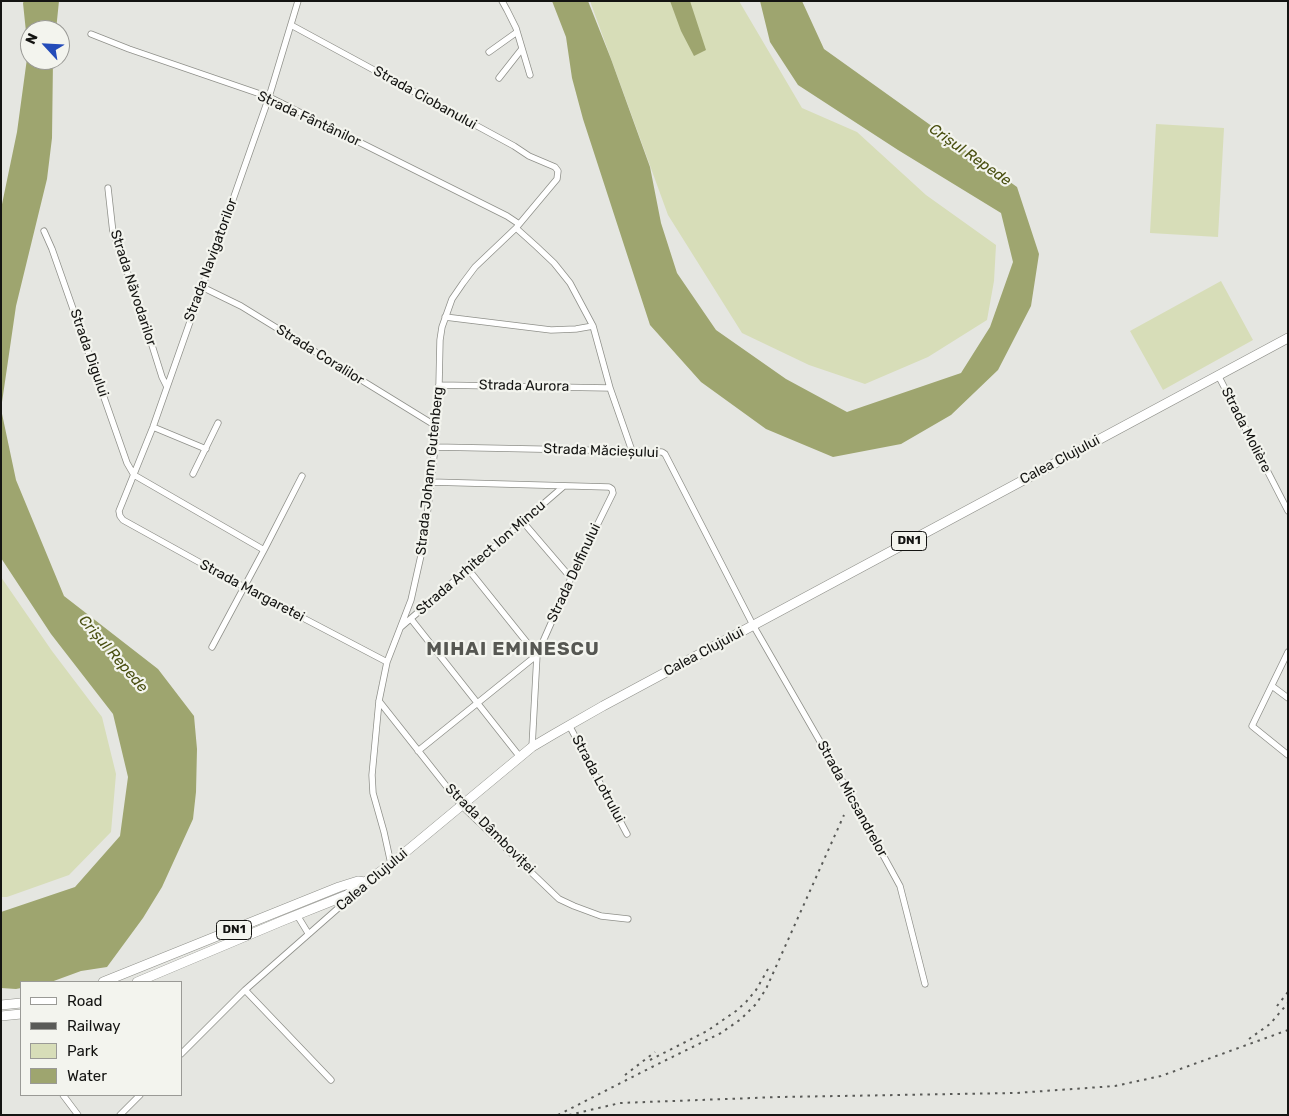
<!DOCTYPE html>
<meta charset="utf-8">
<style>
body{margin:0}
#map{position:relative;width:1289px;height:1116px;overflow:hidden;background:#e5e6e1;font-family:Rubik,sans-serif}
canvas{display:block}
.frame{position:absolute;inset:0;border:2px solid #141412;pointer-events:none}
.legend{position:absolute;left:20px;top:981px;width:162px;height:115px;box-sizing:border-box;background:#f3f4ee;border:1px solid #9a9a96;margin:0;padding:6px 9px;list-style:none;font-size:15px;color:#141412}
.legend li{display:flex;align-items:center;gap:10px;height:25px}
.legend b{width:25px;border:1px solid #9a9a96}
.north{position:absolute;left:20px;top:20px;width:50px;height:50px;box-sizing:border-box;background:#f3f4ee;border:1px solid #9a9a96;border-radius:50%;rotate:295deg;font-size:14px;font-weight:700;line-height:20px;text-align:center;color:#141412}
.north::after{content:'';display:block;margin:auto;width:18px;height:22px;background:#234bb9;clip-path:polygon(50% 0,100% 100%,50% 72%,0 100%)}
</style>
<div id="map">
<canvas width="1289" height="1116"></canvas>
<div class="frame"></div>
<ul class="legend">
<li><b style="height:6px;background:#fff"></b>Road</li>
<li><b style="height:6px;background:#595a57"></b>Railway</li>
<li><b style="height:14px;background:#d7ddb8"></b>Park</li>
<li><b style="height:14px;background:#9ea56f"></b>Water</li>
</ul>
<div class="north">N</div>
</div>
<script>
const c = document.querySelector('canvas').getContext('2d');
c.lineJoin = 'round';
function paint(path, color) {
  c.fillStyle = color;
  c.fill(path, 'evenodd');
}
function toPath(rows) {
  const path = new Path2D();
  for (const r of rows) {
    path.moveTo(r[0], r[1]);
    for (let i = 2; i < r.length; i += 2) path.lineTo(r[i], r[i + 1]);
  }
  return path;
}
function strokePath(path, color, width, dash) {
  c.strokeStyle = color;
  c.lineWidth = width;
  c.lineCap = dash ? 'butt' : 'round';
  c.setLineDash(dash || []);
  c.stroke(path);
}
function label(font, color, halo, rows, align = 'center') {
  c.font = font + ' Rubik,sans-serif';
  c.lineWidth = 4.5;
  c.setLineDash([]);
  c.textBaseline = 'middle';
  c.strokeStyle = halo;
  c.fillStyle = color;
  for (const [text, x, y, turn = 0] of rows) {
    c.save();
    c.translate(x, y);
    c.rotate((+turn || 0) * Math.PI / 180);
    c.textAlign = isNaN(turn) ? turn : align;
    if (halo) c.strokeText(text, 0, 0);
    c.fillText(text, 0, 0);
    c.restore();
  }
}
paint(toPath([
 [590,1,739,1,802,108,857,132,926,195,996,245,994,281,987,320,928,357,865,384,809,365,742,333,668,215],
 [1156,124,1224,128,1218,237,1150,233],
 [1221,281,1253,340,1163,390,1130,331],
 [1,577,52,651,102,717,116,774,111,832,69,875,7,897,1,897]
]), '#d7ddb8');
paint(toPath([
 [24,1,59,1,56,30,30,30,30,60,53,60,52,138,47,179,16,306,1,409,16,480,64,596,158,669,194,716,197,749,196,792,193,819,162,887,143,918,107,967,81,971,51,982,21,982,21,988,16,989,1,988,1,912,75,887,120,836,128,777,113,714,51,634,1,558,1,209,17,132,28,51,23,3],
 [552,1,588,1,611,59,650,167,661,223,677,273,716,330,786,379,847,412,961,373,990,327,1013,262,1001,213,898,150,798,85,770,42,760,1,802,1,824,49,1017,187,1039,254,1031,306,998,370,951,415,901,444,833,457,766,429,701,382,650,325,583,119,572,78,566,37],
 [670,1,690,1,706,50,694,56,681,31]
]), '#9ea56f');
const street = toPath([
 [298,1,269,97,153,427,119,511,120,516,123,520,244,587,387,662],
 [502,1,507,10,516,28,530,75],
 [291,25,514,146,529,156,555,167,558,171,557,179,516,228,475,267,463,283,452,299,442,327,440,340,439,385,435,447,424,542,411,600,387,662,379,701,372,775,373,793,384,832,391,864],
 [91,34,129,49,269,97,507,216,519,224],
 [489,52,517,32],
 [499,78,521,50],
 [108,188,113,233,139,304,162,377,167,387],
 [516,228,536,246,554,263,570,283,593,326,610,388,632,451],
 [44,231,52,249,127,463,134,475,264,550],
 [202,287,241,306,436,426],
 [445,317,551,330,576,329,593,326],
 [1218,375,1288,511],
 [439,385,610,388],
 [153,427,206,449],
 [435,447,632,451,662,452,665,454,753,625,833,764,900,886,925,984],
 [193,474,218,423],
 [431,482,609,487,612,489,613,493,571,578,537,655,532,747],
 [523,522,571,578],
 [468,569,537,655],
 [411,619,520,757],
 [401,627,564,486],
 [212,647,264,550,302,476],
 [1288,652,1252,726,1288,755],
 [1272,686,1288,698],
 [379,701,462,806,559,899,574,906,601,916,628,919],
 [569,725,627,834],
 [418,751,537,655],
 [297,915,308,933],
 [245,990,331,1080],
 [181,1054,245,990,352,896],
 [63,1095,78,1115],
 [120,1115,140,1095]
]);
const primary = toPath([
 [103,982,339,887,358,881,365,882],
 [137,982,282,921,347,895,391,864,532,747,554,734,603,706,1288,338],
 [1,1005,21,1003],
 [1,1016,21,1014]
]);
strokePath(street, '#8f908a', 7);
strokePath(primary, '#8f908a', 10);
strokePath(street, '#fff', 5.5);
strokePath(primary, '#fff', 9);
strokePath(toPath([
 [1277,1006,1288,992],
 [1249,1039,1270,1024,1288,1003],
 [650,1060,707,1031,736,1011,746,1002,756,990,768,969],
 [625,1075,655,1052],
 [558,1115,652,1067,721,1033,741,1019,756,1004,766,989,844,815],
 [569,1115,620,1103,779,1097,1016,1093,1115,1086,1161,1076,1288,1030]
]), '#595a57', 2, [2.5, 5]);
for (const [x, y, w] of [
 [909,541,35],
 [234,930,35]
]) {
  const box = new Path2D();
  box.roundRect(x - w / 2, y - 9.5, w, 19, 4);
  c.fillStyle = '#f3f4ee';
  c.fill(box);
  strokePath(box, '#141412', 1);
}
label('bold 12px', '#141412', null, [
 ["DN1",909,541],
 ["DN1",234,930]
]);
label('14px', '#141412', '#f3f4ee', [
 ["Strada Ciobanului",425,98,29],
 ["Strada Fântânilor",309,119,25],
 ["Strada Navigatorilor",211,260,-70],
 ["Strada Năvodarilor",133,288,72],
 ["Strada Digului",89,353,71],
 ["Strada Coralilor",320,355,32],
 ["Strada Aurora",524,386,1],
 ["Strada Molière",1246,430,63],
 ["Strada Măcieșului",601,451,2],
 ["Calea Clujului",1060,460,-28],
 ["Strada Johann Gutenberg",430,471,-84],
 ["Strada Arhitect Ion Mincu",481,558,-41],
 ["Strada Delfinului",574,573,-65],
 ["Strada Margaretei",252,591,28],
 ["Calea Clujului",704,652,-28],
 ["Strada Lotrului",598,779,62],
 ["Strada Micsandrelor",852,799,61],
 ["Strada Dâmboviței",490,829,45],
 ["Calea Clujului",372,880,-40]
]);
label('italic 15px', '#494f10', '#f3f4ee', [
 ["Crișul Repede",970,155,35],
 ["Crișul Repede",113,654,49]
]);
c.letterSpacing = '1px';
label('bold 19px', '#565752', '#f3f4ee', [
 ["MIHAI EMINESCU",513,650]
]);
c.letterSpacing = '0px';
</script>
